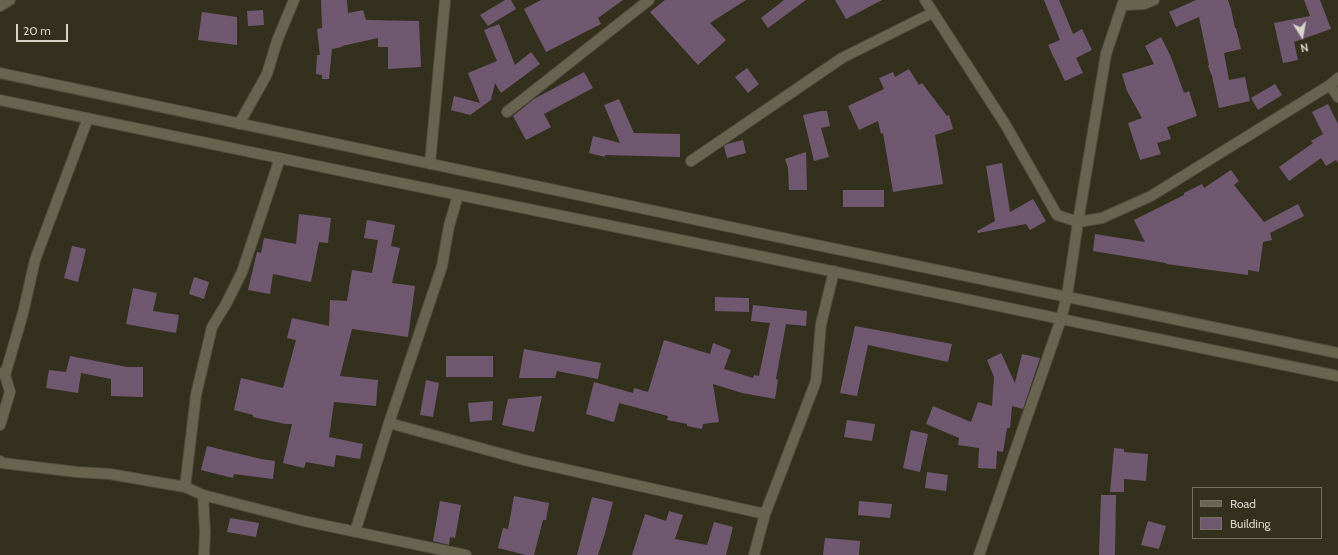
<!DOCTYPE html>
<style>
body{margin:0}
#map{position:relative;width:1338px;height:555px;overflow:hidden;background:#34301e;font-family:Cabin,sans-serif}
canvas{display:block}
.legend{position:absolute;left:1192px;top:487px;width:130px;height:52px;box-sizing:border-box;background:#34301e;border:1px solid #757262;margin:0;padding:5px 7px;list-style:none;font-size:12px;color:#d6d4c8}
.legend li{display:flex;align-items:center;gap:8px;height:20px}
.legend b{width:20px;border:1px solid #757262}
.north{position:absolute;left:1282px;top:16px;width:40px;height:40px;-webkit-text-stroke:3px #34301e;paint-order:stroke;rotate:169deg;font-size:11px;font-weight:700;line-height:16px;text-align:center;color:#d6d4c8}
.north::after{content:'';display:block;margin:auto;width:14px;height:18px;background:#d6d4c8;clip-path:polygon(50% 0,100% 100%,50% 72%,0 100%)}
.scale{position:absolute;left:16px;top:24px;width:52px;height:18px;box-sizing:border-box;border:2px solid #d6d4c8;border-top:0;padding-left:5px;font-size:12px;line-height:14px;white-space:nowrap;color:#d6d4c8;-webkit-text-stroke:3px #34301e;paint-order:stroke}
</style>
<div id="map">
<canvas width="1338" height="555"></canvas>
<ul class="legend">
<li><b style="height:5px;background:#686450"></b>Road</li>
<li><b style="height:11px;background:#705970"></b>Building</li>
</ul>
<div class="north">N</div>
<div class="scale">20 m</div>
</div>
<script>
const c = document.querySelector('canvas').getContext('2d');
c.lineJoin = 'round';
function paint(path, color) {
  c.fillStyle = color;
  c.fill(path, 'evenodd');
}
function toPath(rows) {
  const path = new Path2D();
  for (const r of rows) {
    path.moveTo(r[0], r[1]);
    for (let i = 2; i < r.length; i += 2) path.lineTo(r[i], r[i + 1]);
  }
  return path;
}
function strokePath(path, color, width, dash) {
  c.strokeStyle = color;
  c.lineWidth = width;
  c.lineCap = dash ? 'butt' : 'round';
  c.setLineDash(dash || []);
  c.stroke(path);
}
paint(toPath([
 [321,0,347,0,348,13,363,10,366,20,419,21,421,67,388,69,388,47,378,47,378,38,342,46,342,47,332,49,329,79,322,79,322,75,316,74,317,55,320,55,317,29,322,28],
 [505,0,511,0,516,9,488,26,480,15],
 [541,0,623,0,598,18,601,24,546,52,524,9],
 [665,0,746,0,710,23,726,40,698,65,650,12],
 [784,0,806,0,768,28,761,18],
 [835,0,882,0,846,19],
 [1044,0,1059,0,1073,34,1082,29,1092,50,1076,58,1083,73,1065,81,1048,45,1060,40],
 [1196,0,1228,0,1231,9,1235,28,1236,28,1241,49,1224,53,1229,80,1245,77,1250,101,1219,108,1212,76,1208,66,1209,65,1199,17,1176,27,1169,12],
 [1304,0,1320,0,1331,29,1294,42,1298,60,1283,63,1274,23,1310,16],
 [263,10,264,25,248,26,247,11],
 [202,12,237,17,237,45,198,40],
 [499,24,515,65,531,52,540,64,501,93,495,83,491,100,470,115,451,110,454,96,480,103,468,73,497,61,484,30],
 [1161,37,1171,57,1184,93,1189,91,1197,116,1167,127,1171,139,1157,143,1161,154,1140,160,1128,123,1142,118,1127,91,1122,74,1154,64,1145,46],
 [747,68,759,84,748,93,735,77],
 [909,69,919,85,922,83,947,116,949,115,953,129,935,135,943,184,893,192,883,133,881,134,878,121,859,130,848,106,884,89,879,78,893,72,895,77],
 [584,72,593,88,544,114,551,127,526,140,513,116,534,99],
 [1275,84,1282,95,1258,110,1251,98],
 [619,99,634,133,680,134,680,157,605,155,605,157,589,153,593,136,620,143,604,105],
 [1328,104,1338,124,1338,163,1336,160,1326,166,1321,158,1289,181,1279,167,1313,143,1311,141,1323,134,1312,112],
 [821,111,827,111,830,126,821,128,829,157,814,161,803,115],
 [743,140,746,153,727,158,724,146,727,144],
 [806,152,807,190,789,190,788,168,785,159],
 [1002,163,1010,212,1033,199,1046,221,1030,230,1026,224,978,233,977,231,995,221,986,166],
 [1231,170,1239,181,1234,185,1264,222,1298,204,1304,216,1270,233,1272,240,1263,242,1259,272,1248,270,1248,275,1166,264,1166,263,1093,251,1095,234,1145,242,1134,220,1184,195,1184,193,1202,184,1204,188],
 [843,190,884,190,884,207,843,207],
 [299,214,331,218,328,243,319,242,311,282,273,274,270,294,248,290,257,252,261,253,264,238,296,244],
 [367,220,395,225,391,246,400,248,392,283,415,286,408,337,352,329,340,376,378,380,376,406,334,402,329,437,363,444,360,459,336,455,334,467,306,462,304,468,283,463,292,424,285,424,253,417,253,415,234,410,241,378,283,388,296,340,287,338,292,318,329,326,330,300,347,301,352,270,372,273,378,240,364,238],
 [72,246,86,249,78,282,64,278],
 [194,277,209,282,204,299,189,294],
 [133,288,157,293,153,311,179,315,176,333,126,324],
 [715,297,749,298,749,312,715,311],
 [753,305,807,311,806,326,786,324,776,379,778,380,775,399,742,393,713,384,719,422,703,424,702,429,687,426,687,424,667,420,668,416,619,403,614,422,586,414,594,382,633,393,634,388,648,392,664,340,710,354,713,343,731,350,724,369,753,378,754,375,759,376,770,323,751,321],
 [855,326,952,344,948,362,868,345,857,396,840,393],
 [524,349,601,363,598,379,557,371,555,378,519,378],
 [1001,353,1015,383,1022,354,1040,358,1023,409,1012,406,1010,428,1007,428,1003,452,997,451,996,469,978,468,979,448,958,445,959,438,926,424,933,406,971,422,978,402,992,406,994,377,987,360],
 [70,356,127,367,143,367,143,397,111,396,111,379,81,373,78,393,46,388,49,370,66,372],
 [446,356,493,356,493,377,446,377],
 [426,380,439,383,433,417,420,415],
 [542,396,534,432,502,425,508,399],
 [493,401,492,420,470,422,468,403],
 [847,420,875,424,872,441,844,437],
 [911,430,928,434,920,472,903,468],
 [207,446,261,459,275,461,273,479,234,474,233,478,201,470],
 [1114,448,1124,449,1124,452,1148,454,1146,481,1124,479,1124,492,1110,492],
 [927,472,948,475,946,491,925,488],
 [1101,495,1116,495,1115,555,1099,555],
 [514,496,549,503,546,520,543,520,534,555,526,555,498,548,503,528,508,529],
 [592,497,613,502,605,533,598,555,577,555],
 [440,501,461,505,455,538,450,537,449,545,433,541],
 [859,501,892,504,890,518,858,515],
 [669,511,683,515,675,539,707,545,714,522,733,527,726,555,632,555,645,514,666,521],
 [230,518,259,523,256,537,227,532],
 [1148,521,1166,526,1159,549,1141,545],
 [825,538,860,541,859,555,823,555]
]), '#705970');
const minor = toPath([
 [925,0,1005,124,1057,215,1078,222,1102,218,1151,196,1330,85,1338,78],
 [1123,5,1144,4,1154,0],
 [0,6,10,0],
 [1330,85,1338,97],
 [507,112,649,0],
 [239,124,267,74,277,41,294,0],
 [691,161,842,58,932,13],
 [430,164,445,0],
 [0,373,5,375,10,392,0,425],
 [5,375,23,313,35,260,88,118],
 [389,423,524,460,765,514],
 [0,461,2,463,77,472,110,474,185,487,203,495,304,521,466,555],
 [185,487,196,395,212,327,226,304,242,272,280,158],
 [203,495,205,532,204,555],
 [355,532,389,423,442,266,449,226,458,195],
 [754,555,765,514,816,381,821,324,834,271],
 [979,555,1061,319,1067,296,1078,222,1106,54,1124,0]
]);
const secondary = toPath([
 [0,73,778,237,1338,353],
 [0,100,361,175,759,256,1061,319,1338,376]
]);
strokePath(minor, '#504d3c', 12);
strokePath(secondary, '#504d3c', 12);
strokePath(minor, '#686450', 10);
strokePath(secondary, '#686450', 10);
</script>
